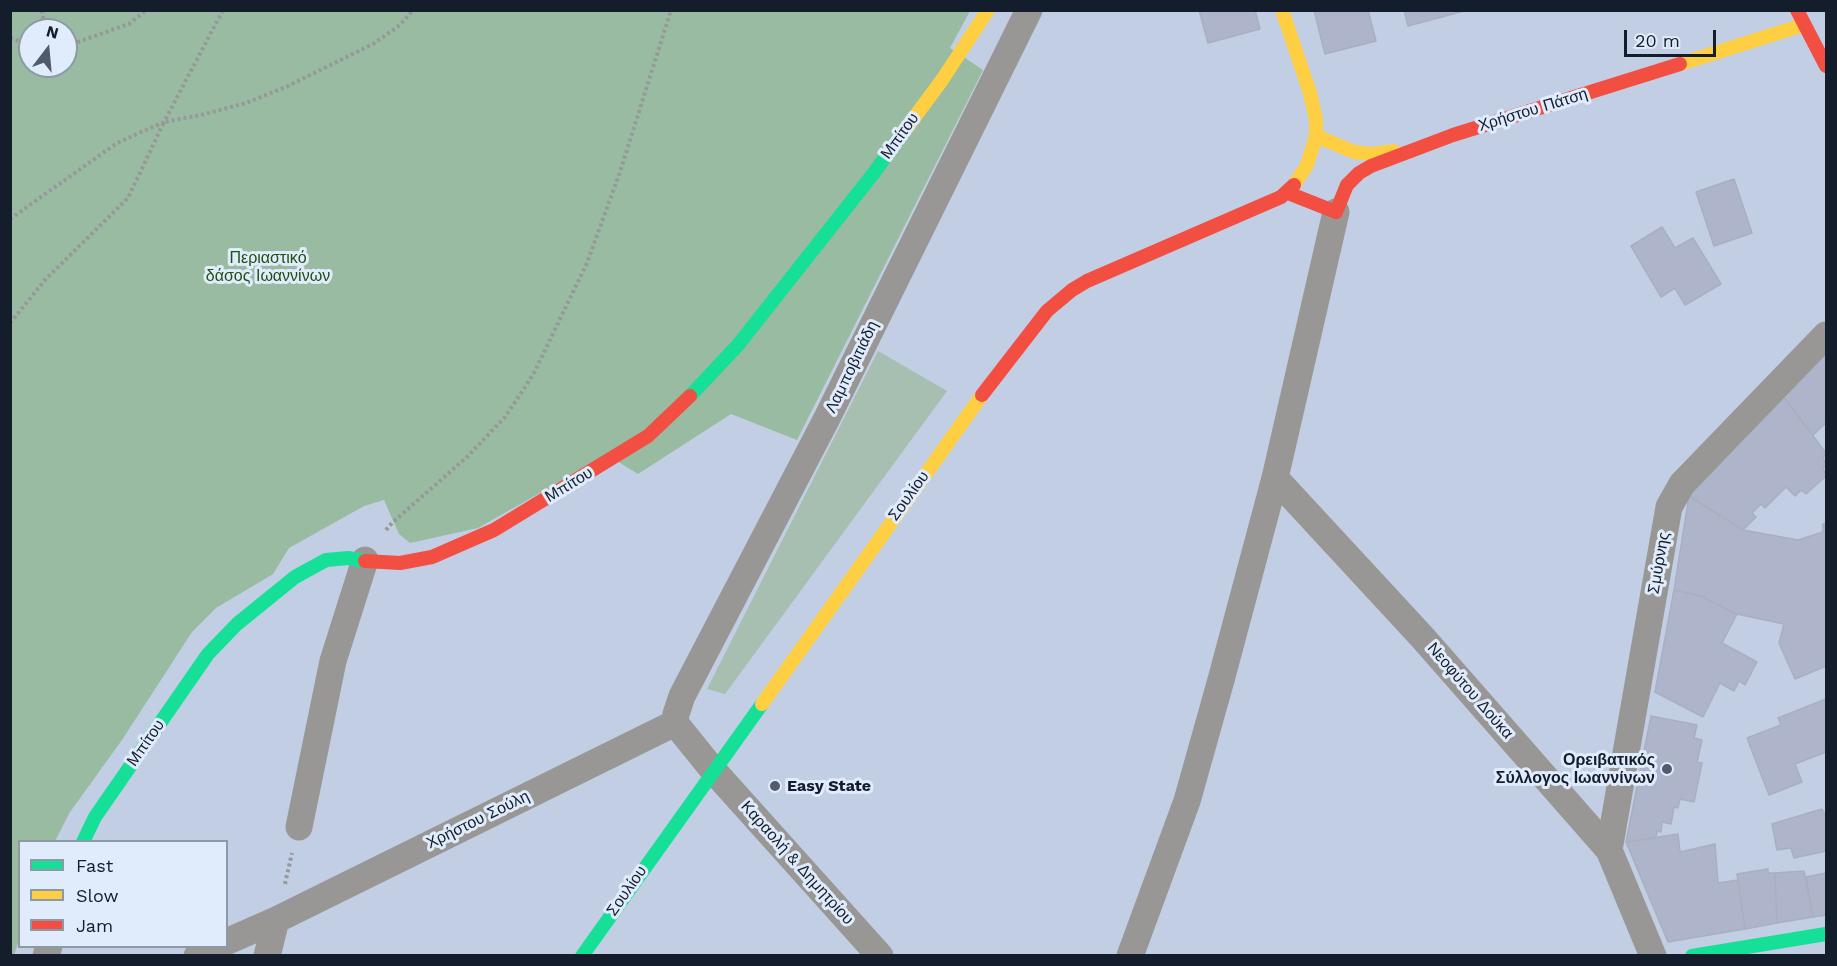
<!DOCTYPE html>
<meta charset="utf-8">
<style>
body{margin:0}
#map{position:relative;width:1837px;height:966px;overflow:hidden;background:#c1cee3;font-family:"Work Sans",sans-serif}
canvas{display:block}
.frame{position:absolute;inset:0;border:12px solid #141d2b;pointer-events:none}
.legend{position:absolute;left:18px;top:840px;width:210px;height:108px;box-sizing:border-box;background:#e0ebfb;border:2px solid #8e99a8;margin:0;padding:8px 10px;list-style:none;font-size:18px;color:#141d2b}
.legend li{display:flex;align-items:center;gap:12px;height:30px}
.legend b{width:30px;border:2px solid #8e99a8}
.north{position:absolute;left:18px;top:18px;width:60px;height:60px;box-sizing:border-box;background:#e0ebfb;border:2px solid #8e99a8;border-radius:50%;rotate:16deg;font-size:16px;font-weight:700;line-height:24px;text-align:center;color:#141d2b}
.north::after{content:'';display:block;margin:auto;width:21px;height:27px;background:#515b6b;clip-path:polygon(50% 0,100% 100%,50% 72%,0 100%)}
.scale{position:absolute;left:1624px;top:30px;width:92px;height:27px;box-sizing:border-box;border:3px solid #141d2b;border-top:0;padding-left:8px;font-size:18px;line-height:21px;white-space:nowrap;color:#141d2b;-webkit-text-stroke:4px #e0ebfb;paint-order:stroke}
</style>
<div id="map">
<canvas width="1837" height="966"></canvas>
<div class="frame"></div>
<ul class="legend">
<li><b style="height:8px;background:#16e098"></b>Fast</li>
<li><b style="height:8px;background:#ffcf43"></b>Slow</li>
<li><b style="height:8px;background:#f24e42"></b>Jam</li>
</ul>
<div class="north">N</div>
<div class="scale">20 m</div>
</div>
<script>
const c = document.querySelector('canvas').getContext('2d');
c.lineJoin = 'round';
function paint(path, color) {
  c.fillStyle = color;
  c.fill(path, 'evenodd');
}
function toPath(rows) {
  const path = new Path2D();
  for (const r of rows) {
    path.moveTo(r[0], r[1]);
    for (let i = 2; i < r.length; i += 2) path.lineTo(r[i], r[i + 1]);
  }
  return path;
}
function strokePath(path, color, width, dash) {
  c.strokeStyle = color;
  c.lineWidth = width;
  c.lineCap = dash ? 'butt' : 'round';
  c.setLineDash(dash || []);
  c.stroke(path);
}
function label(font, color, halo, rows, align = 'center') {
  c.font = font + ' "Work Sans",sans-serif';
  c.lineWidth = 6;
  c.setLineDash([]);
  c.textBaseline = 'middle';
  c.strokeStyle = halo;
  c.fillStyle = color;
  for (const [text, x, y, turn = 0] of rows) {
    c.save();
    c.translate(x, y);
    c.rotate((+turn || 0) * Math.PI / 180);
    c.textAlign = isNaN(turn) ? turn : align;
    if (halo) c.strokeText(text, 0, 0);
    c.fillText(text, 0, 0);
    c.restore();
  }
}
paint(toPath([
 [878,351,947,391,725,694,707,689]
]), '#a6bfb0');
paint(toPath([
 [10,11,970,11,950,48,983,70,797,440,731,414,638,474,607,455,478,528,410,543,399,534,384,500,364,506,289,548,273,574,216,608,192,632,122,740,70,812,55,841,20,842,19,940,14,955,11,955],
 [30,30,66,30,66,66,30,66]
]), '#99bba2');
const building = toPath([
 [1199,10,1255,10,1260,29,1208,43,1199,10],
 [1314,10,1368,10,1376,41,1325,54,1314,10],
 [1404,10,1464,10,1464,11,1408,26,1404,10],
 [1734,179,1752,233,1714,246,1696,192,1734,179],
 [1662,227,1675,248,1693,238,1721,284,1685,305,1675,288,1661,297,1631,246,1662,227],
 [1824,351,1826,355,1826,423,1813,435,1783,396,1824,351],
 [1783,396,1826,453,1823,458,1826,465,1823,468,1826,476,1806,494,1801,490,1795,496,1786,487,1765,508,1761,504,1752,513,1756,517,1743,530,1689,496,1783,396],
 [1689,496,1743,530,1798,540,1823,532,1823,524,1826,524,1826,666,1795,679,1779,643,1784,624,1737,614,1701,596,1674,590,1689,496],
 [1674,590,1701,596,1737,614,1722,643,1757,662,1745,685,1739,681,1734,691,1720,683,1703,717,1655,692,1674,590],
 [1826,699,1826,752,1795,764,1802,782,1769,795,1747,738,1781,725,1778,718,1826,699],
 [1651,716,1697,725,1694,738,1702,740,1697,762,1702,763,1694,802,1680,799,1678,808,1674,807,1671,824,1662,822,1661,832,1657,831,1656,838,1626,842,1651,716],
 [1822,809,1826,817,1826,851,1794,858,1791,848,1777,850,1772,824,1822,809],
 [1678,834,1680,852,1715,844,1718,883,1738,880,1745,929,1668,942,1626,842,1678,834],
 [1768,869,1768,873,1775,873,1777,923,1745,929,1737,874,1768,869],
 [1804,871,1813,917,1777,923,1775,873,1804,871],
 [1826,873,1826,915,1813,917,1806,877,1826,873]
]);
paint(building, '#aeb5cb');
strokePath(building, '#a8afc0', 1.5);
strokePath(toPath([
 [42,10,45,30],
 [10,38,30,45],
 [66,46,129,24,146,10],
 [10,219,117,143,164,122,223,10],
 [10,323,45,280,128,198,164,122,201,115,246,103,288,86,373,44,400,25,413,10],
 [386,530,392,523,468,456,505,417,533,375,587,263,620,172,671,10],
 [285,884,292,853]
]), '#979899', 4, [3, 3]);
strokePath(toPath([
 [1275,478,1423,638,1609,850,1653,956],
 [675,723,676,714,682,696,827,418,1029,10],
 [299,827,333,661,365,560],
 [1609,850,1669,507,1682,484,1826,335],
 [226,942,276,920,675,723,713,770,880,956],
 [46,956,49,946],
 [197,956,217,946],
 [267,956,276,920],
 [1130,956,1187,801,1221,680,1275,478,1336,212]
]), '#989795', 27);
strokePath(toPath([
 [690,396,738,345,873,174,905,130],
 [83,842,95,817,208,654,237,624,295,577,326,560,348,558,365,561],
 [582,956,762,704],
 [1692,956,1826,934]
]), '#16e098', 14);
strokePath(toPath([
 [1282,10,1310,93,1316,120,1316,136,1307,165,1294,185],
 [1680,64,1803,25],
 [905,130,942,80,988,10],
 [1316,136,1354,152,1372,154,1394,151],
 [762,704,982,395]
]), '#ffcf43', 14);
strokePath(toPath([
 [1797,10,1826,66],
 [1288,193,1336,212,1347,185,1359,173,1371,166,1453,135,1680,64],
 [982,395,1047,311,1072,290,1087,281,1281,197,1294,185],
 [365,561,400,563,432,557,494,530,648,436,690,396]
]), '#f24e42', 14);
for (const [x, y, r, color] of [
 [1667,769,6,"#515b6b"],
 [775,786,6,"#515b6b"]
]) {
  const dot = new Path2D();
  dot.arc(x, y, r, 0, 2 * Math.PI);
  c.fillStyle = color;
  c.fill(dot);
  strokePath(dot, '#e0ebfb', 2);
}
label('16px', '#141d2b', '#e0ebfb', [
 ["Χρήστου Πάτση",1533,110,-17],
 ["Μπίτου",900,136,-54],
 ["Λαμποβιτιάδη",852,367,-64],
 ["Μπίτου",569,485,-31],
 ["Σουλίου",909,496,-54],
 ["Σμύρνης",1659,563,-80],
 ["Νεοφύτου Δούκα",1470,691,49],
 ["Μπίτου",146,743,-55],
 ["Χρήστου Σούλη",478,820,-26],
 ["Καραολή & Δημητρίου",797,863,48],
 ["Σουλίου",627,891,-55]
]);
label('16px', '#205111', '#e0ebfb', [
 ["Περιαστικό",268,258],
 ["δάσος Ιωαννίνων",268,276]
]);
label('bold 16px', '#141d2b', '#e0ebfb', [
 ["Ορειβατικός",1655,760],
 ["Σύλλογος Ιωαννίνων",1655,778],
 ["Easy State",787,786,"left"]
], 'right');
</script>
